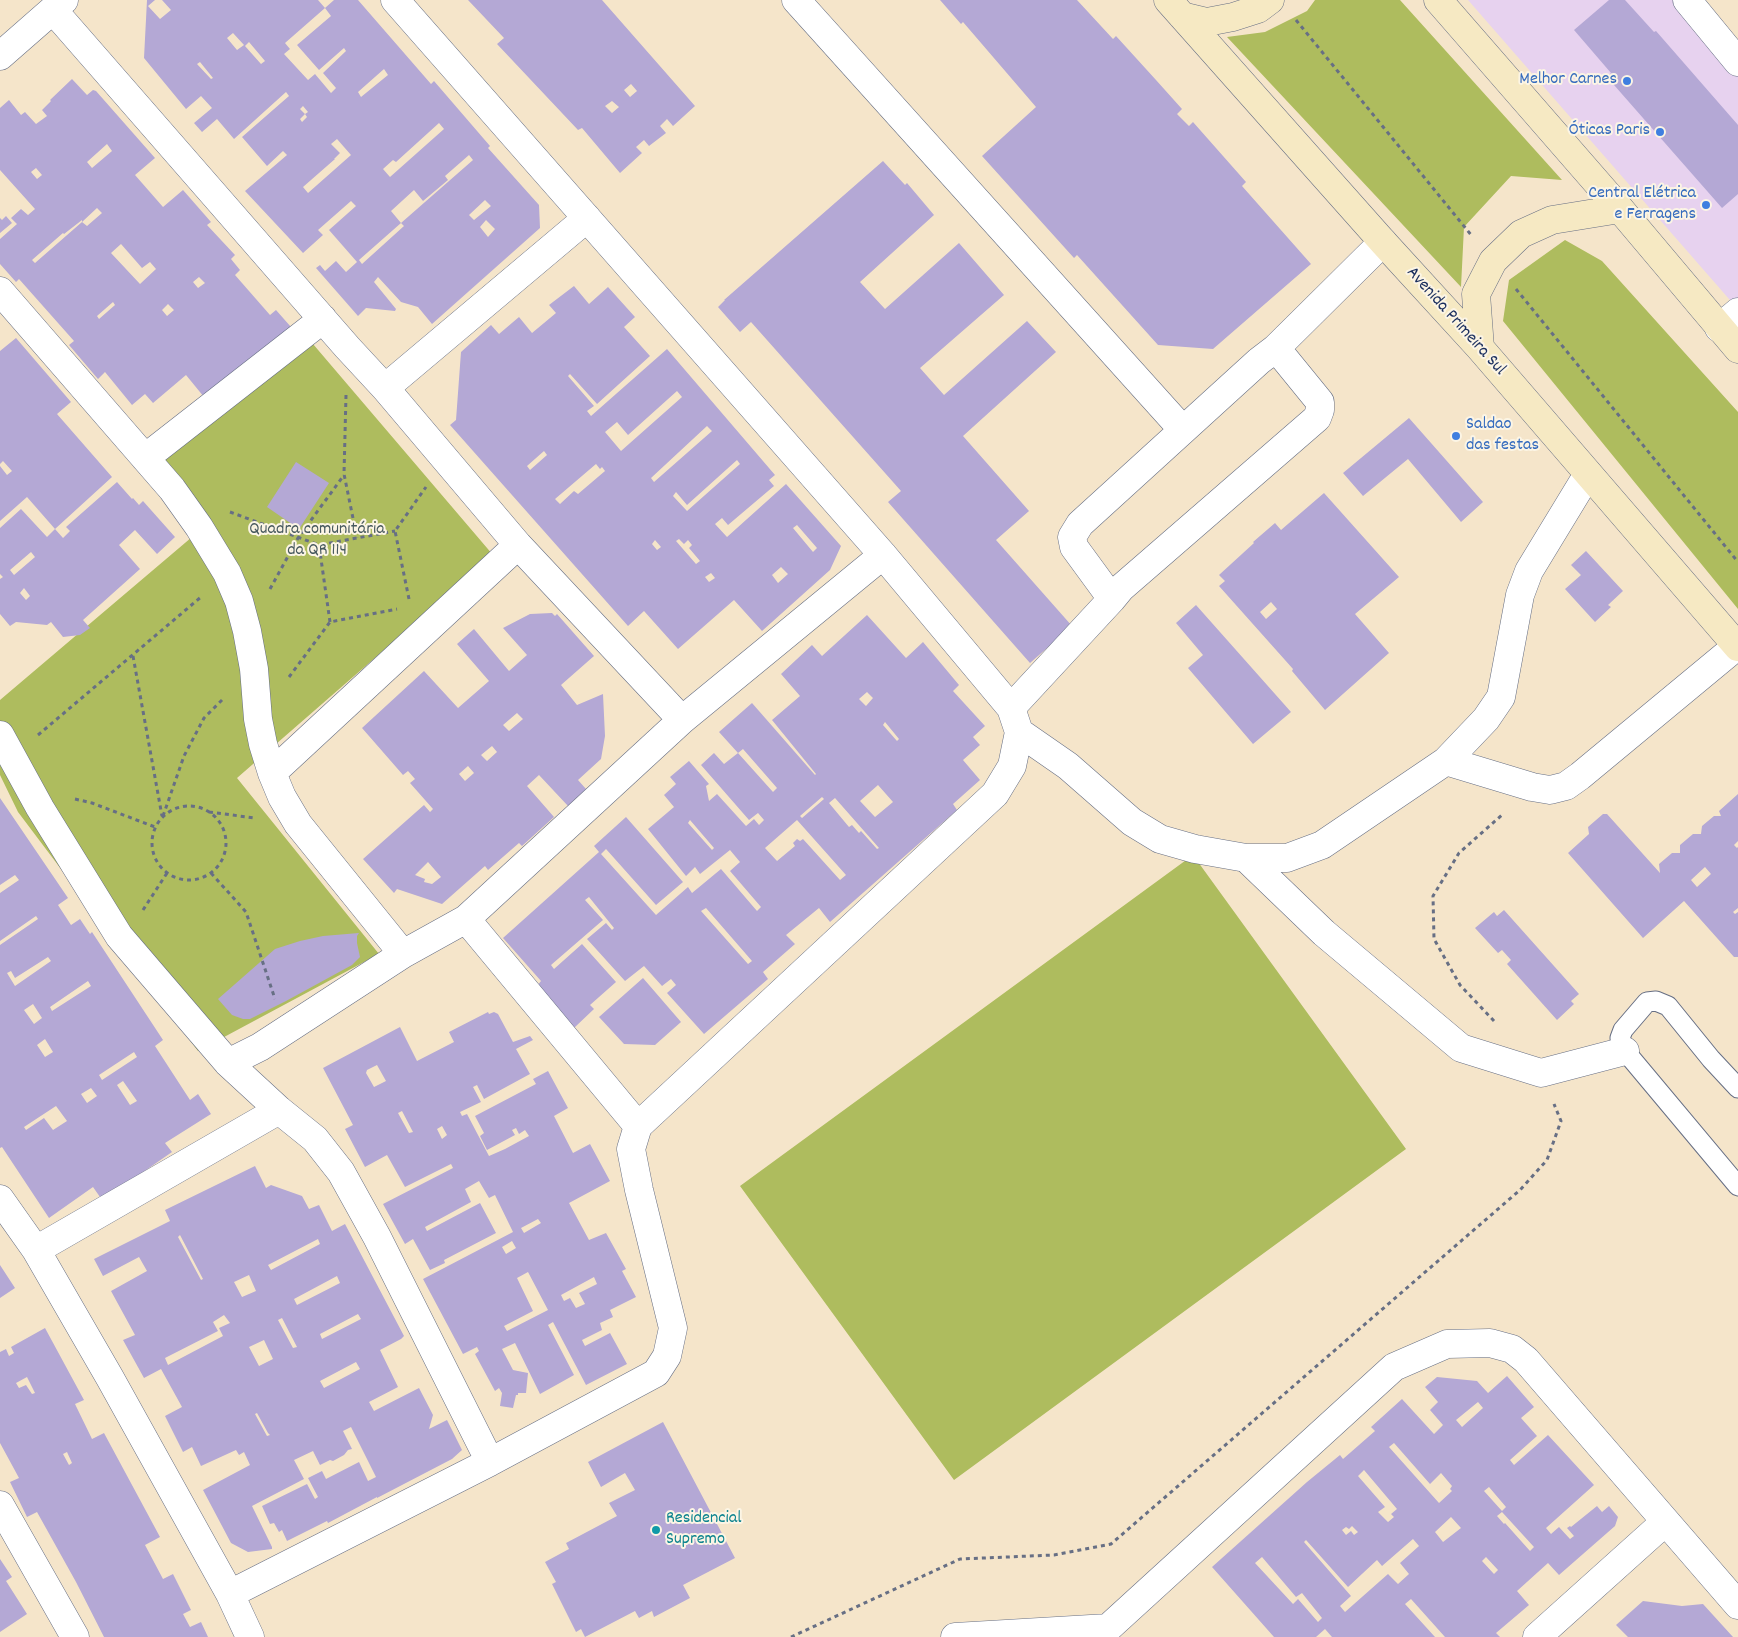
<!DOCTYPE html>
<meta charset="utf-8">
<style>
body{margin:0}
canvas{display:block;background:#f5e5ca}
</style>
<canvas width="1738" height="1637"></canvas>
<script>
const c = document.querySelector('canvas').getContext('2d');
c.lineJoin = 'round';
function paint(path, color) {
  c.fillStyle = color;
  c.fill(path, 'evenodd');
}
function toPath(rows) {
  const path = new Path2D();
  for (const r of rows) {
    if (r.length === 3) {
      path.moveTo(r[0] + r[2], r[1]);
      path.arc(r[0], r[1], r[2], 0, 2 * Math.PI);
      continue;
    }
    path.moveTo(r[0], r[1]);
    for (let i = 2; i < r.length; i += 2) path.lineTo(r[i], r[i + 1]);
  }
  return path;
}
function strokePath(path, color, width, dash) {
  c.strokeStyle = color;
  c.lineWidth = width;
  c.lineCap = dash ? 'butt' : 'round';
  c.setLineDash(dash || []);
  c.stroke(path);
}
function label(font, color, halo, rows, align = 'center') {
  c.font = font + ' Dekko,sans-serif';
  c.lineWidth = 4;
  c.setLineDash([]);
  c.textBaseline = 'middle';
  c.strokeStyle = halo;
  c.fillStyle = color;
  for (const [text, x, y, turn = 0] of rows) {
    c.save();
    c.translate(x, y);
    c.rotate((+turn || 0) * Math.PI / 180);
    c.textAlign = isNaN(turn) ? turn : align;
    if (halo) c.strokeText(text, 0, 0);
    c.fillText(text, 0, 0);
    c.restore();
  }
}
paint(toPath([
 [1468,0,1693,0,1738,58,1738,306,1736,307]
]), '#e7d2ef');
paint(toPath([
 [1315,0,1400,0,1562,180,1511,176,1464,227,1461,287,1227,37,1265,32,1307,11],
 [1565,240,1602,261,1738,412,1738,609,1503,321,1509,280],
 [307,337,493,555,237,778,379,954,198,1051,18,812,0,775,0,700,192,537,145,469],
 [1193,855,1406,1149,954,1480,740,1186]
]), '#aebc5e');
paint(toPath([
 [147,0,155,0,148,6,160,19,171,10,162,0,318,0,325,8,334,0,358,0,431,84,434,81,490,146,488,148,539,205,540,228,432,324,418,307,401,302,378,277,374,282,396,309,395,311,366,308,358,316,316,268,320,265,325,271,336,261,346,272,357,262,329,230,356,206,351,201,318,230,323,235,303,253,245,191,287,155,283,151,267,166,242,137,289,96,286,92,234,139,217,119,202,132,194,123,212,108,201,96,186,109,144,58],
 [325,8,331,16,297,45,319,70,344,48,346,51,323,73,336,88,331,93,315,74,308,80,284,54,290,49,285,43],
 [233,33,244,45,237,50,227,38],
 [249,42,265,61,261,64,245,46],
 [200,62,213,78,211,79,197,64],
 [384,69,388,75,361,97,358,92],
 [303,106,308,112,305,114,307,117,302,122,300,119,305,114,300,109],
 [439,123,444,129,390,177,383,169,393,160,396,162],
 [337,139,351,155,308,193,303,187,335,159,334,159,340,153,331,144],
 [469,155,473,160,401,223,391,211,414,190,423,201,448,180,445,176],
 [485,200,491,206,474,220,469,215],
 [486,220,495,229,488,237,480,227],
 [401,223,404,226,362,264,359,260],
 [468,0,602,0,695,106,673,126,667,119,660,126,666,133,649,146,644,140,636,147,642,153,620,173,582,128,578,130,497,44,504,38],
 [631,84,637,91,630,97,624,90],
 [612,101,619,107,612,113,605,106],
 [940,0,1077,0,1113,39,1116,36,1156,80,1182,109,1177,114,1189,126,1193,122,1246,182,1242,186,1311,264,1213,349,1158,345,1077,255,1074,258,982,156,1036,107,963,22,961,24],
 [1609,0,1625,0,1654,32,1656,31,1738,125,1738,194,1722,208,1607,77,1611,73,1574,30],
 [72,79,87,95,93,90,96,91,155,158,135,175,163,207,183,190,211,222,207,225,235,255,231,259,240,270,235,275,270,315,276,310,291,327,204,397,186,375,153,403,145,394,132,405,105,372,98,379,69,345,74,341,19,279,16,282,0,264,0,239,17,224,11,218,21,209,28,215,35,209,0,170,0,108,9,100,21,115,25,112,36,124,47,116,42,110,51,101,50,100],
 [107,144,112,151,92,168,87,162],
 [36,168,42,175,37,179,31,172],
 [97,208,102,213,87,226,82,222],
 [82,220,82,222,35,263,32,260,63,233,64,234],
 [121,244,142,268,150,262,156,269,140,284,111,253],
 [199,277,205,283,198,288,193,282],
 [113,302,115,305,99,319,97,316],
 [168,304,174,310,167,316,162,310],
 [883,161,905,185,907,183,934,215,860,282,885,309,959,243,1004,295,920,368,944,395,1027,321,1056,352,963,436,1029,511,996,540,1072,626,1030,663,888,502,901,491,751,322,740,332,718,307,725,300,724,300],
 [6,216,12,223,0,233,0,218,2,220],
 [574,286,589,304,608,287,635,317,624,327,650,356,597,404,570,374,568,376,594,406,587,411,591,416,667,349,775,475,769,480,774,486,728,525,722,518,715,524,727,537,786,484,841,546,830,570,762,631,734,600,678,649,644,611,628,626,450,425,456,420,461,352,491,325,499,334,519,317,532,333,556,313,549,305],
 [677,391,682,397,621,451,605,432,617,422,628,435],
 [707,426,712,431,654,482,651,478],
 [544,451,547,455,530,470,527,466],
 [737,460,740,464,687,511,673,496,676,492,687,505],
 [596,464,600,469,602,467,605,471,578,494,574,491,560,504,555,499],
 [797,525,817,548,813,552,793,528],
 [679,539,684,544,688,540,692,545,689,548,700,561,696,564,676,541],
 [655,540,661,547,657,550,652,544],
 [781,567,788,574,778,583,772,575],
 [711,573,715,578,709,582,705,577],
 [16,338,71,402,57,414,112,477,55,529,27,497,0,521,0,466,7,475,12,471,3,461,0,464,0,351],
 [1409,418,1483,502,1461,522,1408,459,1363,496,1343,473],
 [296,462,329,483,299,529,267,507],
 [117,482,132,499,133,498,139,505,143,501,175,537,157,554,135,530,119,545,140,569,83,620,90,628,80,635,63,637,51,622,47,625,16,622,10,626,0,614,0,579,3,577,0,574,0,528,21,509,47,537,55,529,63,538,70,531,66,527],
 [31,552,35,557,14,575,10,570],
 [24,588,30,596,26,600,20,593],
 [1324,493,1399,577,1355,614,1389,653,1325,710,1292,671,1293,669,1219,586,1225,581,1219,575,1254,543,1253,542,1275,523,1281,530],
 [1271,602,1277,609,1266,619,1260,612],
 [1586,551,1623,591,1608,605,1611,607,1595,622,1565,589,1581,575,1571,565],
 [1196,605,1291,712,1253,744,1188,668,1203,655,1176,623],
 [552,613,555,616,557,614,594,656,561,685,577,705,603,694,605,736,601,759,578,780,586,789,568,806,539,775,527,786,554,817,522,846,519,843,488,870,485,866,442,904,397,889,394,893,363,859,424,805,430,812,433,809,410,783,415,779,408,771,403,775,362,728,424,671,458,708,489,681,457,644,474,629,509,671,527,655,503,628,530,614],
 [517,713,523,719,509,731,503,725],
 [492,746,497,752,487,761,481,755],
 [468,766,474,773,465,781,459,774],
 [428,862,441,877,432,884,424,882,425,879,415,875],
 [867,615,906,658,923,642,959,685,953,691,985,726,973,737,980,745,963,760,980,780,953,804,957,810,830,922,819,908,786,935,795,944,763,972,768,979,704,1034,667,993,676,985,671,979,662,986,644,966,625,981,587,939,606,923,612,930,614,928,589,897,585,900,603,920,551,965,554,969,582,944,616,982,590,1005,594,1009,574,1028,537,986,541,981,503,938,599,852,594,846,626,817,683,882,656,905,606,849,601,854,656,915,688,887,692,893,721,869,757,911,761,907,730,871,740,862,730,850,700,874,695,867,686,876,648,829,674,807,664,795,676,784,670,777,689,761,709,784,706,786,709,801,717,794,746,826,754,819,759,825,764,820,758,813,749,820,701,765,714,753,724,764,738,753,773,792,777,788,743,749,738,753,719,732,752,703,815,775,816,774,772,720,800,696,781,674,812,645,822,656],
 [867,692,873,698,866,706,859,699],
 [885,722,899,739,897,741,883,725],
 [878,785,893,802,875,817,860,801],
 [822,797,824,799,802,818,800,816],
 [835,798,879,848,877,849,861,831,859,833,852,825,849,827,829,803],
 [690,820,714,848,712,850,688,823],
 [797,820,846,875,840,880,803,839,800,841,797,839,793,843,795,846,777,861,765,848],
 [706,908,752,961,748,964,701,911],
 [1738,794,1738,841,1734,845,1737,848,1738,847,1738,908,1733,912,1735,914,1738,912,1738,957,1734,957,1684,901,1643,938,1568,853,1589,834,1588,827,1603,814,1607,814,1660,873,1659,864,1672,853,1680,853,1680,845,1693,834,1701,834,1702,826,1714,816,1721,816,1719,811],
 [1705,867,1711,874,1697,887,1691,880],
 [0,798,68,898,58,905,71,925,80,919,90,934,92,932,163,1040,155,1046,190,1100,198,1094,211,1114,165,1143,172,1152,136,1177,100,1197,93,1187,49,1218,2,1147,0,1148,0,945,38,919,36,916,0,941,0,893,19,880,15,875,0,885],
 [48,957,51,961,15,986,7,973,11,971,15,978],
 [88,981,91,986,52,1011,50,1007],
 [33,1004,42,1018,34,1024,24,1010],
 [45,1039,53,1052,45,1057,37,1045],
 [134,1052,137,1057,102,1080,99,1075],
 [123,1081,137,1101,130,1105,117,1085],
 [91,1088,97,1096,87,1103,81,1094],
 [56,1106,67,1121,53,1130,44,1118,26,1130,24,1127],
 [1504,910,1579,994,1571,1001,1574,1004,1557,1020,1507,964,1511,960,1502,950,1498,953,1475,928,1494,912,1497,916],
 [359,933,357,936,357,943,360,957,352,965,286,1001,250,1019,243,1019,232,1015,218,999,275,949,300,941,323,936],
 [643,978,681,1022,655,1045,624,1044,599,1017],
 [488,1012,489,1014,494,1012,498,1014,513,1042,530,1036,533,1040,516,1049,530,1074,484,1099,477,1085,473,1087,481,1102,460,1112,462,1116,467,1114,489,1156,505,1149,529,1136,525,1130,519,1134,516,1128,512,1130,515,1135,487,1150,480,1136,484,1133,475,1116,536,1084,533,1079,548,1071,568,1108,554,1116,573,1153,590,1144,610,1181,569,1203,589,1240,606,1233,626,1269,622,1271,636,1297,610,1310,613,1317,600,1323,602,1330,582,1340,585,1346,610,1333,627,1364,586,1385,553,1322,548,1325,574,1375,558,1384,540,1394,515,1343,502,1349,513,1370,528,1373,526,1393,518,1393,518,1395,516,1395,513,1408,500,1406,502,1393,499,1388,495,1391,475,1354,479,1351,477,1347,463,1354,423,1279,513,1232,495,1195,489,1198,479,1181,465,1189,471,1202,425,1227,427,1231,480,1203,496,1233,444,1260,445,1263,430,1270,413,1239,405,1244,383,1204,453,1168,451,1164,405,1187,387,1155,365,1167,345,1129,353,1125,323,1068,400,1027,417,1061,454,1042,449,1032],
 [377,1065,386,1081,374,1087,366,1073,367,1070],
 [402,1111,413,1132,409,1133,398,1113],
 [442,1126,447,1135,442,1139,437,1129],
 [538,1219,541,1223,524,1233,521,1228],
 [512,1241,516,1248,506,1254,502,1247],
 [528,1272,548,1310,507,1331,504,1326,533,1311,517,1278],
 [594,1277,597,1284,579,1293,585,1304,576,1308,570,1298,564,1301,561,1295],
 [255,1166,266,1188,271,1185,302,1196,309,1209,319,1205,332,1231,345,1224,404,1336,401,1339,380,1350,398,1387,369,1402,374,1411,419,1388,433,1415,429,1429,447,1420,462,1450,452,1459,377,1498,377,1497,328,1523,327,1521,287,1541,282,1530,279,1532,274,1523,270,1524,262,1506,307,1484,315,1499,318,1497,308,1478,322,1471,326,1479,359,1462,368,1481,376,1477,351,1427,343,1431,352,1449,348,1450,344,1455,333,1461,330,1460,320,1465,313,1451,294,1460,304,1479,252,1506,272,1547,272,1549,248,1552,231,1543,203,1490,250,1465,244,1452,239,1455,236,1450,201,1466,192,1447,183,1452,165,1416,182,1407,161,1369,144,1378,123,1340,135,1335,111,1291,147,1271,139,1257,103,1276,94,1259,170,1221,165,1210],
 [180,1235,203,1279,201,1280,178,1237],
 [318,1239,320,1244,271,1270,268,1265],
 [249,1275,256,1291,242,1297,234,1282],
 [337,1276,340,1283,297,1305,294,1299],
 [358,1314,361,1319,322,1339,320,1334],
 [224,1315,230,1323,219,1328,223,1336,168,1365,165,1358,218,1331,213,1322],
 [282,1318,297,1347,293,1348,278,1320],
 [264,1340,273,1359,259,1366,249,1347],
 [356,1362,360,1369,324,1388,320,1381],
 [257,1413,268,1433,270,1435,267,1436,255,1414],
 [0,1265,15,1288,0,1298],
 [45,1328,84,1400,75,1404,92,1439,104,1433,160,1537,145,1545,163,1579,173,1574,191,1610,183,1614,190,1627,201,1622,208,1637,104,1637,76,1582,37,1512,27,1517,10,1482,19,1478,0,1443,0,1352,6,1349,9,1356,14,1353,11,1347],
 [27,1377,35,1393,32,1394,26,1385,19,1388,16,1383],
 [67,1452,72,1463,69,1465,63,1454],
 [1507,1376,1534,1407,1521,1418,1537,1436,1510,1460,1514,1465,1548,1435,1594,1485,1546,1528,1551,1534,1559,1527,1570,1539,1574,1536,1567,1528,1570,1526,1571,1527,1597,1506,1602,1512,1609,1506,1618,1517,1615,1526,1559,1575,1548,1563,1517,1591,1529,1605,1496,1633,1500,1637,1445,1637,1411,1599,1405,1604,1435,1637,1332,1637,1325,1629,1316,1637,1274,1637,1212,1567,1307,1482,1340,1455,1343,1459,1375,1431,1371,1427,1402,1399,1434,1434,1443,1425,1430,1410,1438,1402,1425,1387,1437,1377,1477,1381,1488,1393],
 [1478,1402,1483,1408,1462,1427,1456,1420],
 [1394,1443,1430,1484,1441,1473,1452,1486,1450,1489,1452,1491,1439,1503,1389,1447],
 [1364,1470,1397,1509,1391,1514,1394,1517,1388,1522,1378,1512,1385,1507,1358,1476],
 [1489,1487,1506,1507,1502,1511,1484,1491],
 [1502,1512,1534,1547,1530,1551,1505,1523,1504,1524,1497,1516],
 [1451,1517,1461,1528,1443,1542,1435,1532],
 [1352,1526,1358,1532,1354,1535,1351,1531,1346,1535,1342,1530,1346,1527,1349,1529],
 [1413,1539,1419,1546,1400,1563,1409,1574,1398,1584,1388,1574,1345,1612,1340,1606,1351,1596,1304,1542,1306,1540,1348,1587,1377,1560,1382,1566],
 [1262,1557,1296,1597,1302,1593,1322,1618,1318,1622,1298,1599,1293,1604,1255,1563],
 [1486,1557,1498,1570,1494,1574,1482,1561],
 [663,1422,735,1558,683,1585,690,1598,654,1617,652,1611,639,1618,635,1611,585,1637,581,1629,576,1632,552,1584,556,1582,545,1562,569,1549,566,1543,617,1516,609,1503,635,1490,625,1473,601,1487,588,1462],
 [0,1559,12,1577,6,1581,27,1614,0,1632],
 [1643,1601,1682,1606,1703,1604,1733,1637,1628,1637,1616,1625]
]), '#b4a8d5');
const lane = toPath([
 [1738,1088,1711,1059,1668,1006,1656,1001,1647,1002,1623,1030,1620,1038,1625,1051,1738,1186]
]);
const street = toPath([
 [796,0,1183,430],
 [1687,0,1738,62],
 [53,10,347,347,385,388,518,545,682,720,883,555],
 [0,56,64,0],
 [0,291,172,489,199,527,227,573,239,601,247,631,254,669,258,719,263,744,272,773,282,797,298,824,403,954],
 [1719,328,1738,312],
 [1276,348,1320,402,1320,410,1317,418,1121,588,1112,599,1074,547,1072,537,1080,524,1259,361,1276,348],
 [1276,348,1383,242],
 [385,388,587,218],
 [145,458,323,319],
 [1011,708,1112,599],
 [1019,732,1068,766,1132,822,1160,839,1195,849,1246,858,1287,858,1322,845,1446,761,1486,719,1501,697,1520,595,1529,571,1588,474],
 [0,735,40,808,119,936,228,1063,279,1110,315,1139,341,1172,377,1237,490,1462],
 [1446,761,1532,787,1550,790,1566,786,1580,776,1737,646],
 [272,773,518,545],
 [1246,858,1324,933,1461,1048,1541,1073,1625,1051],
 [466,919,638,1126],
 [228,1063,260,1047,403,954,466,919,682,720],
 [0,1199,36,1250,110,1378,230,1594,250,1637],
 [36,1250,279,1110],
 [0,1505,75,1637],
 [230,1594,490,1462,656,1373,667,1356,673,1328,639,1190,631,1149,638,1126,995,794,1012,766,1019,732,1011,708,883,555,395,0],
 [955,1637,1108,1628,1394,1367,1447,1344,1490,1343,1512,1349,1526,1360,1738,1605],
 [1537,1637,1665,1522]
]);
const secondary = toPath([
 [1168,0,1383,242,1480,348,1738,647],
 [1438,0,1620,209,1738,349],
 [1182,16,1207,22,1233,17,1258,9,1270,0],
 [1480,348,1476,294,1493,261,1521,234,1552,220,1620,209]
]);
strokePath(lane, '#676f84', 21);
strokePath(street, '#676f84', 29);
strokePath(secondary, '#676f84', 29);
strokePath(toPath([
 [1296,20,1472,236],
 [1516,289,1738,562],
 [346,395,344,474,357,538],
 [230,512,319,545],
 [270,589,298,538,344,475],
 [409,599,395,531,426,487],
 [330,622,319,545,395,531],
 [133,656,162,816],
 [289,677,330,622,397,609],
 [38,735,201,597],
 [75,799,92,803,155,827],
 [189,843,37],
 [209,812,255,818],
 [163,816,184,756,204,718,223,699],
 [211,873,246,912,275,999],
 [143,910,167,873],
 [1494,1021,1460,985,1434,939,1433,896,1459,853,1503,814],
 [791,1637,960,1559,1054,1555,1111,1544,1520,1190,1547,1160,1561,1121,1554,1104]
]), '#676f84', 3, [4, 4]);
strokePath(lane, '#fff', 19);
strokePath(street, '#fff', 28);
strokePath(secondary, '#f6e9c3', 28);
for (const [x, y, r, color] of [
 [1627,81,5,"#3f7fe0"],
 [1660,132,5,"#3f7fe0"],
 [1706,205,5,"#3f7fe0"],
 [1456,436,5,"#3f7fe0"],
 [656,1530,5,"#0f9aa8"]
]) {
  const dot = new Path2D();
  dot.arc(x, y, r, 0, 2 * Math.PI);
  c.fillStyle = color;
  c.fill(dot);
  strokePath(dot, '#fcf5e5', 2);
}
label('18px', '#366cbe', '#fcf5e5', [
 ["Melhor Carnes",1617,81],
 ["Óticas Paris",1650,132],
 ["Central Elétrica",1696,195],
 ["e Ferragens",1696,216],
 ["Saldao",1466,426,"left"],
 ["das festas",1466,447,"left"]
], 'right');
label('18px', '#1b2f5e', '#fcf5e5', [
 ["Avenida Primeira Sul",1455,322,48]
]);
label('18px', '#47595e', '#fcf5e5', [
 ["Quadra comunitária",317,531],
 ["da QR 114",317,552]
]);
label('18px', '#0d838f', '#fcf5e5', [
 ["Residencial",666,1520],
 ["Supremo",666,1541]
], 'left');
</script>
